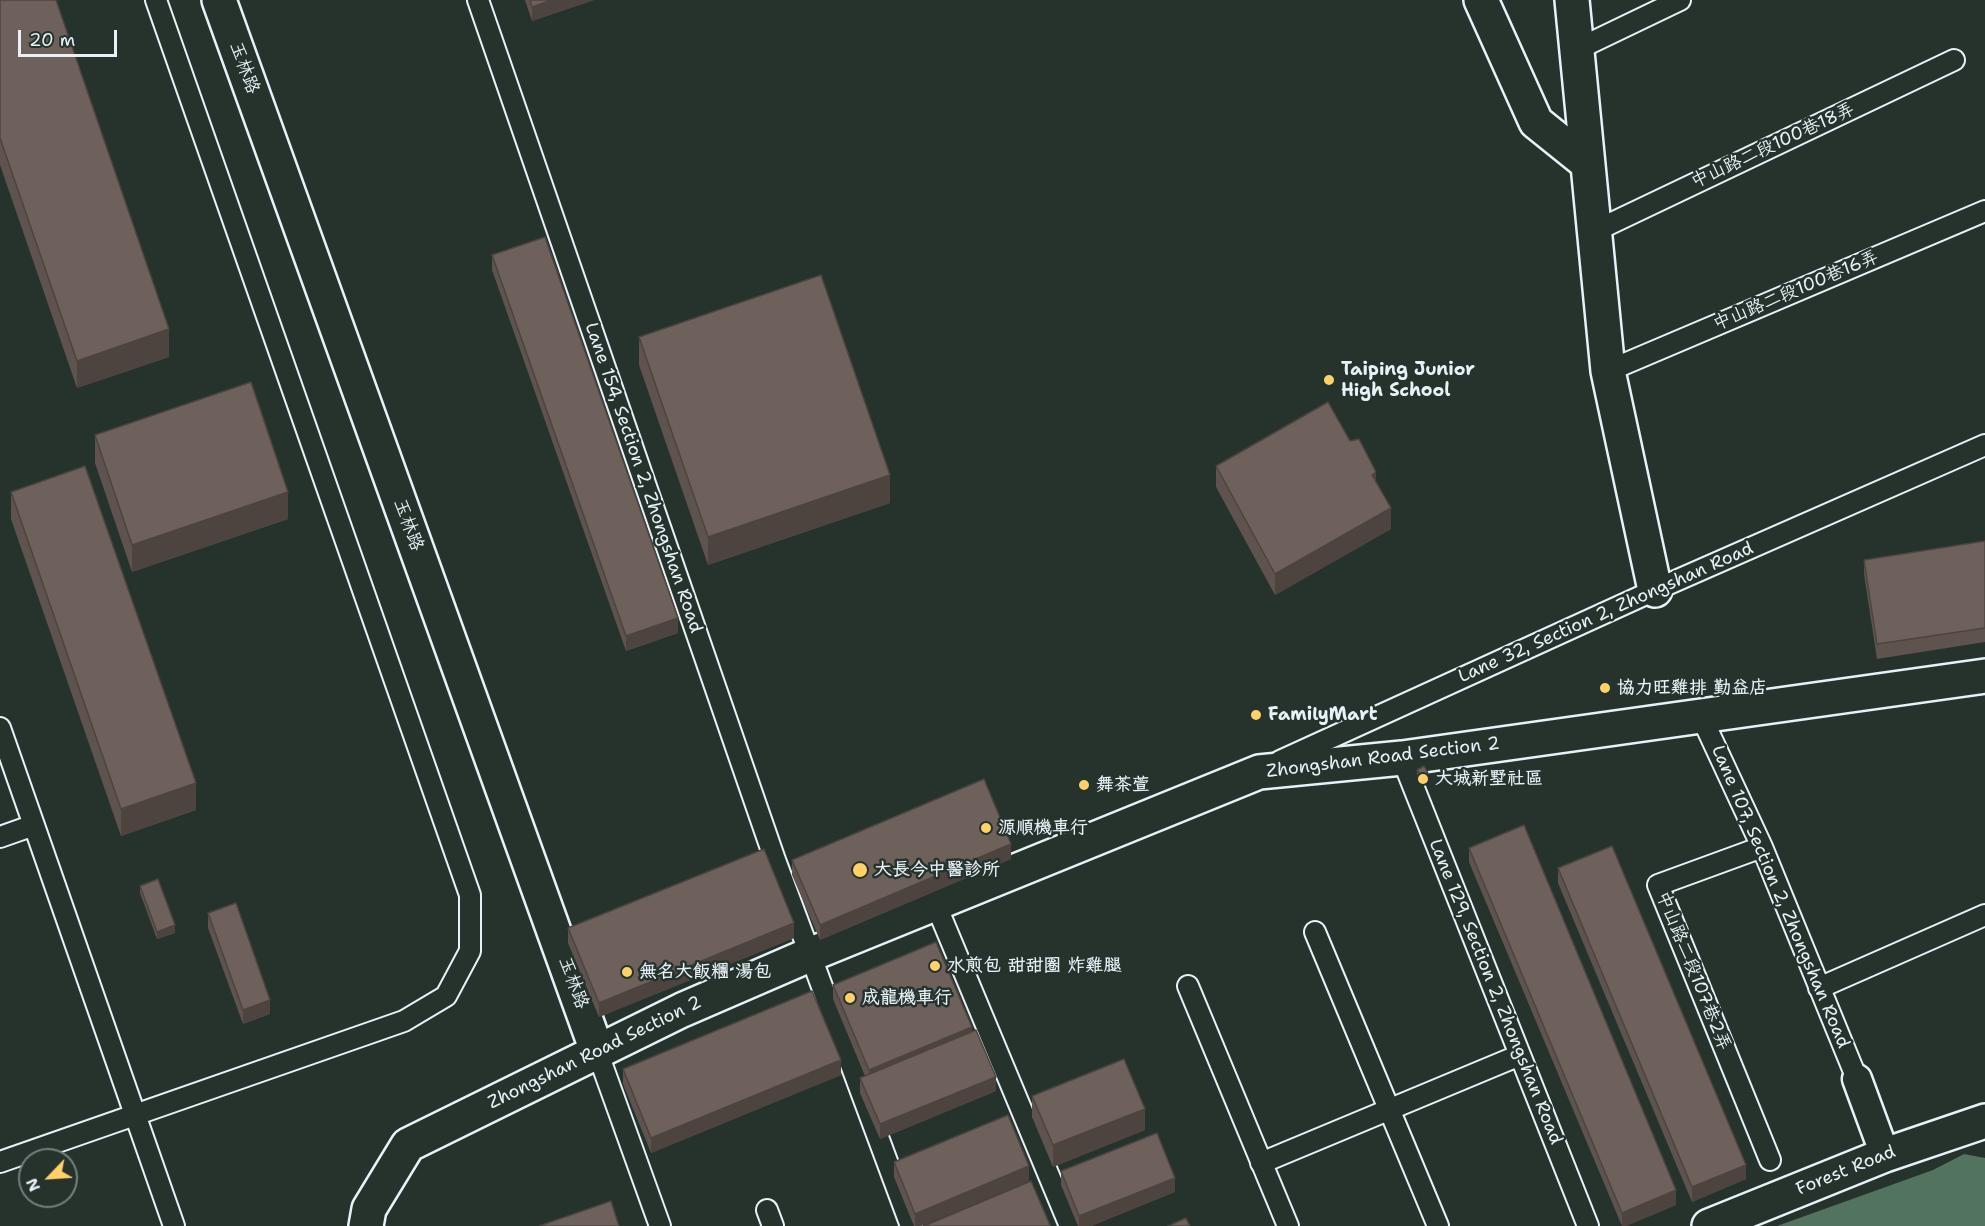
<!DOCTYPE html>
<meta charset="utf-8">
<style>
body{margin:0}
#map{position:relative;width:1985px;height:1226px;overflow:hidden;background:#26332d;font-family:"Shantell Sans",sans-serif}
canvas{display:block}
.north{position:absolute;left:18px;top:1148px;width:60px;height:60px;box-sizing:border-box;background:#26332d;border:2px solid #747f7e;border-radius:50%;rotate:245deg;font-size:16px;font-weight:700;line-height:24px;text-align:center;color:#e8f1f8}
.north::after{content:'';display:block;margin:auto;width:21px;height:27px;background:#ffd166;clip-path:polygon(50% 0,100% 100%,50% 72%,0 100%)}
.scale{position:absolute;left:18px;top:30px;width:99px;height:27px;box-sizing:border-box;border:3px solid #e8f1f8;border-top:0;padding-left:8px;font-size:18px;line-height:21px;white-space:nowrap;color:#e8f1f8;-webkit-text-stroke:4px #26332d;paint-order:stroke}
</style>
<div id="map">
<canvas width="1985" height="1226"></canvas>
<div class="north">N</div>
<div class="scale">20 m</div>
</div>
<script>
const c = document.querySelector('canvas').getContext('2d');
c.lineJoin = 'round';
function paint(path, color) {
  c.fillStyle = color;
  c.fill(path, 'evenodd');
}
function toPath(rows) {
  const path = new Path2D();
  for (const r of rows) {
    path.moveTo(r[0], r[1]);
    for (let i = 2; i < r.length; i += 2) path.lineTo(r[i], r[i + 1]);
  }
  return path;
}
function strokePath(path, color, width, dash) {
  c.strokeStyle = color;
  c.lineWidth = width;
  c.lineCap = dash ? 'butt' : 'round';
  c.setLineDash(dash || []);
  c.stroke(path);
}
function label(font, color, halo, rows, align = 'center') {
  c.font = font + ' "Shantell Sans","LXGW WenKai TC",sans-serif';
  c.lineWidth = 5;
  c.setLineDash([]);
  c.textBaseline = 'middle';
  c.strokeStyle = halo;
  c.fillStyle = color;
  for (const [text, x, y, turn = 0] of rows) {
    c.save();
    c.translate(x, y);
    c.rotate((+turn || 0) * Math.PI / 180);
    c.textAlign = isNaN(turn) ? turn : align;
    if (halo) c.strokeText(text, 0, 0);
    c.fillText(text, 0, 0);
    c.restore();
  }
}
paint(toPath([
 [1964,1154,1985,1158,1985,1226,1777,1226,1933,1170]
]), '#52735d');
const service = toPath([
 [478,0,775,860,911,1226],
 [1578,49,1680,0],
 [1593,232,1954,60],
 [1608,371,1985,211],
 [1701,716,1762,847,1857,1079],
 [0,728,174,1226],
 [1402,758,1588,1226],
 [1280,761,1655,590,1985,445],
 [0,837,34,825],
 [1762,847,1658,885,1770,1160],
 [936,905,1070,1226],
 [1315,932,1438,1226],
 [1188,986,1288,1226],
 [1819,988,1985,915],
 [597,1051,660,1226],
 [0,1162,404,1021,446,996,470,951,470,895,156,0],
 [1261,1163,1520,1055],
 [767,1210,773,1226]
]);
const pedestrian = toPath([
 [1857,1079,1885,1155]
]);
const minor = toPath([
 [219,0,597,1051],
 [1481,0,1536,122,1587,163],
 [1572,0,1608,371,1655,590],
 [1709,1226,1885,1155,1985,1121]
]);
const secondary = toPath([
 [366,1226,369,1209,408,1145,682,1010,809,955,1259,772,1402,758,1985,676]
]);
strokePath(service, '#e8f1f8', 24);
strokePath(pedestrian, '#e8f1f8', 33);
strokePath(minor, '#e8f1f8', 38);
strokePath(secondary, '#e8f1f8', 38);
strokePath(service, '#26332d', 20);
strokePath(pedestrian, '#26332d', 28);
strokePath(minor, '#26332d', 33);
strokePath(secondary, '#26332d', 33);
paint(toPath([
 [0,0,169,357,77,388,0,165],
 [525,0,594,0,532,21],
 [492,255,678,633,626,651,492,270],
 [639,337,890,503,708,565,639,365],
 [95,435,288,519,132,572,95,463],
 [1350,441,1376,482,1391,529,1275,595,1216,487,1216,466],
 [11,492,196,810,121,836,11,519],
 [1985,541,1985,642,1877,659,1864,574,1864,560],
 [1417,770,1428,781,1422,784,1417,777],
 [1469,848,1676,1205,1626,1226,1622,1226,1469,862],
 [1011,859,820,940,792,875,792,860],
 [1558,868,1746,1179,1692,1202,1558,883],
 [140,886,175,933,157,939,140,893],
 [208,913,270,1014,243,1024,208,928],
 [568,928,794,938,599,1017,568,943],
 [833,985,972,1032,996,1091,880,1139,860,1093,860,1078,865,1076,833,999],
 [623,1069,841,1075,651,1153,623,1084],
 [1032,1096,1145,1130,1053,1167,1032,1117],
 [894,1162,1029,1181,921,1226,914,1226,894,1177],
 [1061,1171,1175,1192,1091,1226,1078,1226,1061,1185]
]), '#5f534f');
paint(toPath([
 [552,0,594,0,532,21,532,7],
 [169,329,169,357,77,388,77,361],
 [1376,472,1376,493,1372,475],
 [890,475,890,503,708,565,708,537],
 [288,492,288,519,132,572,132,545],
 [1391,508,1391,529,1275,595,1275,574],
 [678,618,678,633,626,651,626,636],
 [1428,773,1428,781,1422,784,1422,777],
 [196,783,196,810,121,836,121,809],
 [1011,844,1011,859,820,940,820,925],
 [794,923,794,938,599,1017,599,1003],
 [175,925,175,933,157,939,157,932],
 [270,1000,270,1014,243,1024,243,1010],
 [972,1027,972,1041,869,1084,869,1070],
 [841,1060,841,1075,651,1153,651,1138],
 [996,1077,996,1091,880,1139,880,1124],
 [1145,1109,1145,1130,1053,1167,1053,1145],
 [1746,1165,1746,1179,1692,1202,1692,1187],
 [1029,1166,1029,1181,921,1226,915,1226,915,1214],
 [1175,1178,1175,1192,1091,1226,1079,1226,1079,1216],
 [1676,1190,1676,1205,1626,1226,1622,1226,1622,1213]
]), '#4d4440');
const building = toPath([
 [0,0,56,0,169,329,77,361,0,138,0,0],
 [530,0,552,0,532,7,530,0],
 [545,237,678,618,626,636,492,255,545,237],
 [821,275,890,475,708,537,639,337,821,275],
 [251,382,288,492,132,545,95,435,251,382],
 [1328,402,1350,441,1359,439,1376,472,1372,475,1391,508,1275,574,1216,466,1328,402],
 [85,466,196,783,121,809,11,492,85,466],
 [1985,541,1985,628,1877,644,1864,560,1985,541],
 [1424,766,1428,773,1422,777,1417,770,1424,766],
 [984,779,1011,844,820,925,792,860,984,779],
 [1524,825,1676,1190,1622,1213,1469,848,1524,825],
 [1612,846,1746,1165,1692,1187,1558,868,1612,846],
 [764,849,794,923,599,1003,568,928,764,849],
 [158,879,175,925,157,932,140,886,158,879],
 [236,903,270,1000,243,1010,208,913,236,903],
 [936,942,972,1027,869,1070,833,985,936,942],
 [812,991,841,1060,651,1138,623,1069,812,991],
 [976,1030,996,1077,880,1124,860,1078,976,1030],
 [1124,1059,1145,1109,1053,1145,1032,1096,1124,1059],
 [1008,1115,1029,1166,915,1214,894,1162,1008,1115],
 [1157,1133,1175,1178,1079,1216,1061,1171,1157,1133],
 [1031,1181,1050,1225,1048,1226,924,1226,1031,1181],
 [611,1201,619,1226,539,1226,611,1201],
 [1186,1218,1190,1226,1168,1226,1186,1218]
]);
paint(building, '#6e615c');
strokePath(building, '#4d4440', 1.5);
for (const [x, y, r, color] of [
 [1329,380,6,"#ffd166"],
 [1605,688,6,"#ffd166"],
 [1256,715,6,"#ffd166"],
 [1423,779,6,"#ffd166"],
 [1084,785,6,"#ffd166"],
 [986,828,6,"#ffd166"],
 [860,870,8,"#ffd166"],
 [935,966,6,"#ffd166"],
 [627,972,6,"#ffd166"],
 [850,998,6,"#ffd166"]
]) {
  const dot = new Path2D();
  dot.arc(x, y, r, 0, 2 * Math.PI);
  c.fillStyle = color;
  c.fill(dot);
  strokePath(dot, '#26332d', 2);
}
label('18px', '#e8f1f8', '#26332d', [
 ["玉林路",244,68,70],
 ["中山路二段100巷18弄",1773,146,-25],
 ["中山路二段100巷16弄",1796,291,-23],
 ["Lane 154, Section 2, Zhongshan Road",643,478,71],
 ["玉林路",408,525,70],
 ["Lane 32, Section 2, Zhongshan Road",1606,613,-24],
 ["Zhongshan Road Section 2",1383,758,-7],
 ["Lane 107, Section 2, Zhongshan Road",1780,897,67],
 ["中山路二段107巷2弄",1693,971,68],
 ["玉林路",573,983,70],
 ["Lane 129, Section 2, Zhongshan Road",1495,992,68],
 ["Zhongshan Road Section 2",595,1053,-26],
 ["Forest Road",1846,1171,-22]
]);
label('bold 18px', '#e8f1f8', '#26332d', [
 ["Taiping Junior",1341,370],
 ["High School",1341,391],
 ["協力旺雞排 勤益店",1617,688],
 ["FamilyMart",1268,715],
 ["大城新墅社區",1435,779],
 ["舞茶萱",1096,785],
 ["源順機車行",998,828],
 ["大長今中醫診所",874,870],
 ["水煎包 甜甜圈 炸雞腿",947,966],
 ["無名大飯糰 湯包",639,972],
 ["成龍機車行",862,998]
], 'left');
</script>
